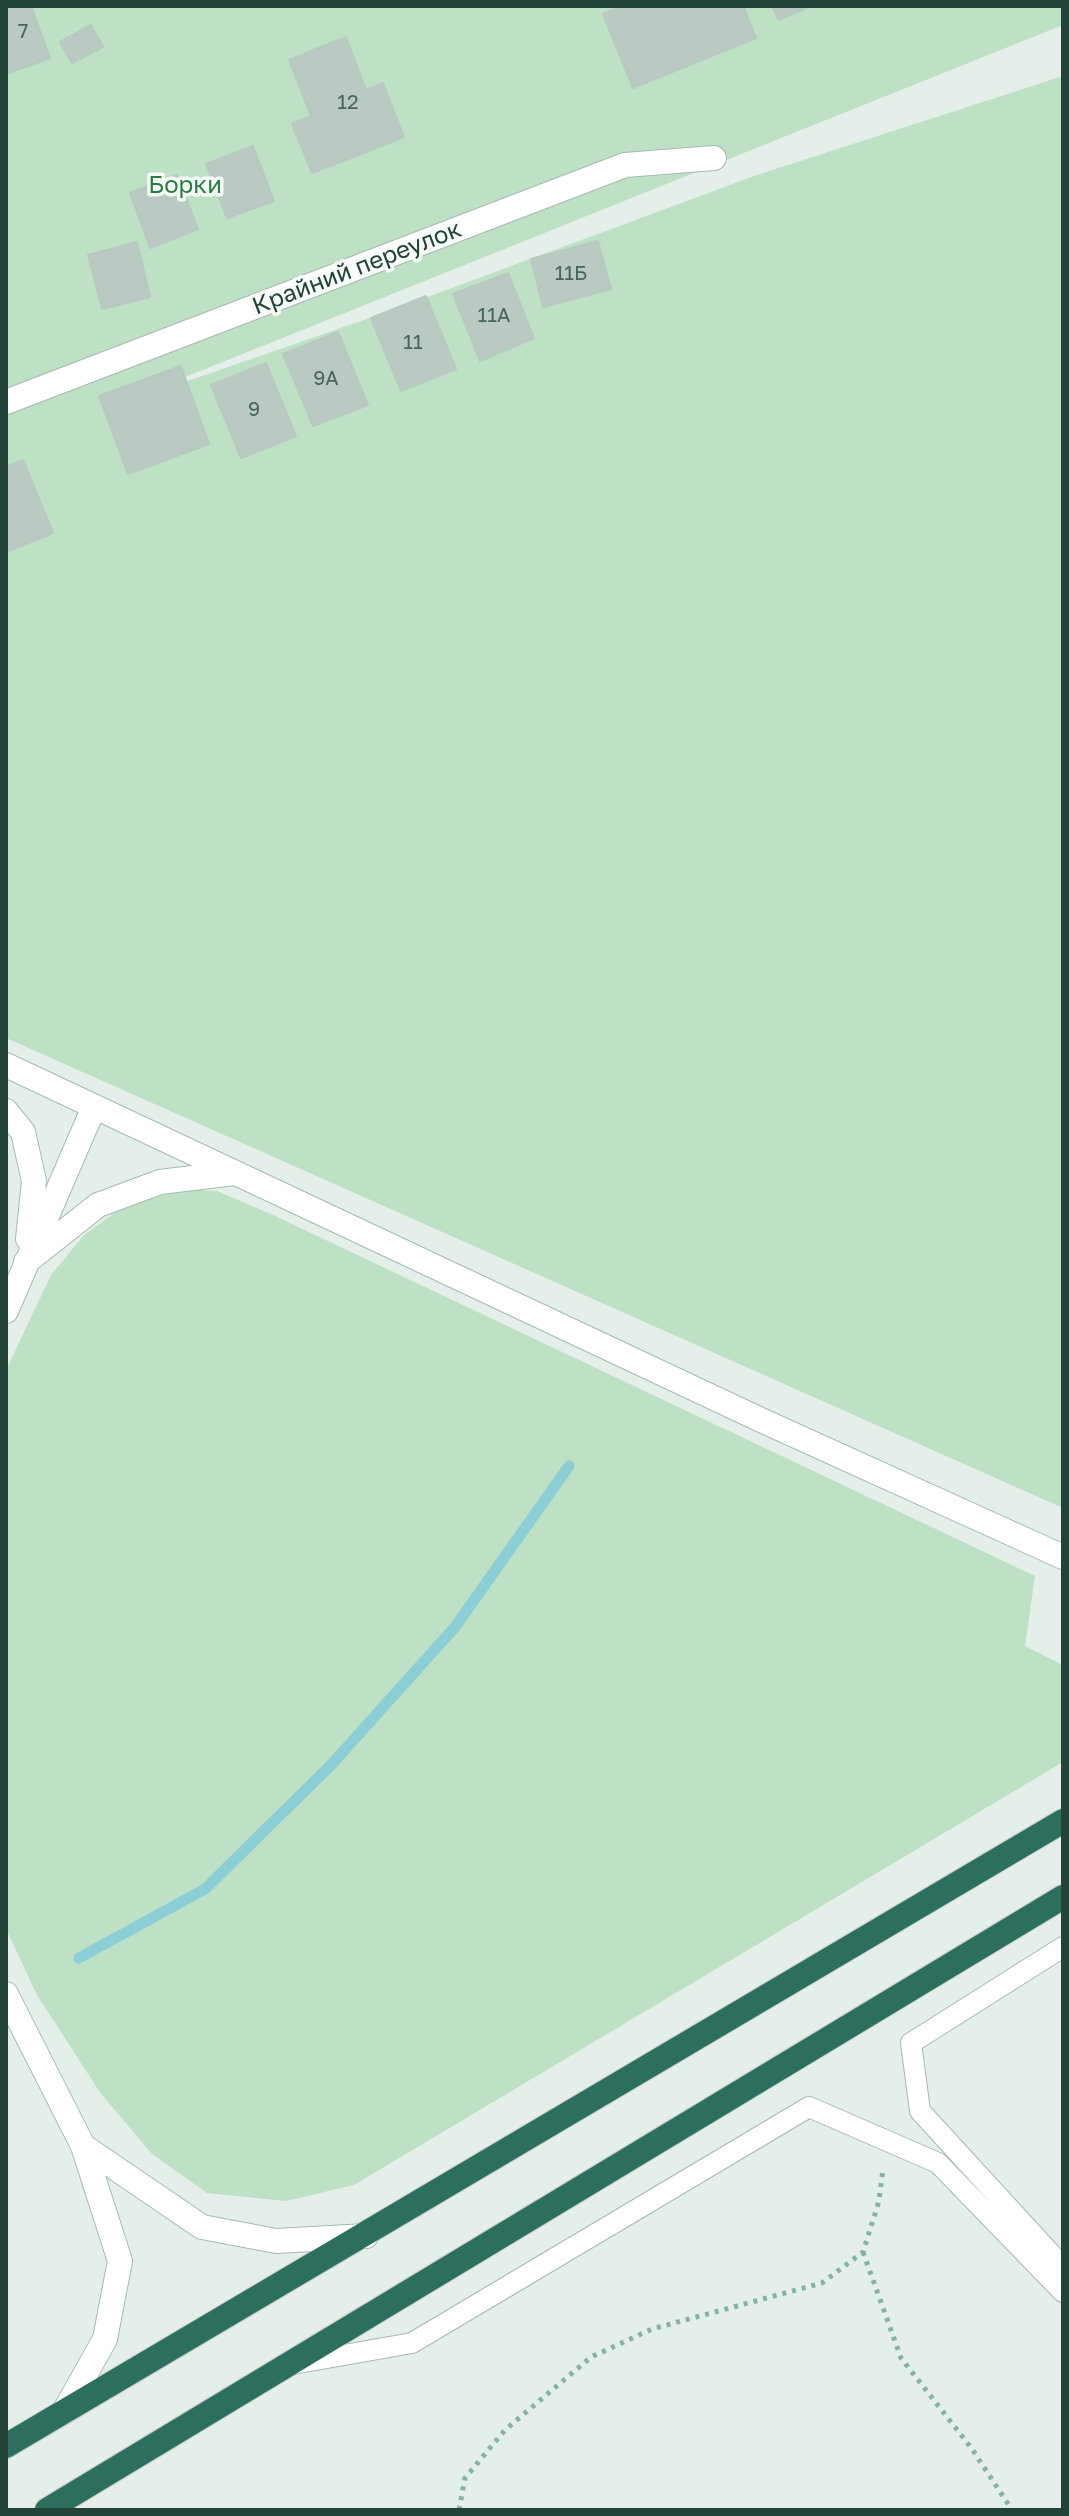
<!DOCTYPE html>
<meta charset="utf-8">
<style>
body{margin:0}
#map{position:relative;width:1069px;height:2516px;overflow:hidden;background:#e5efea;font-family:"Golos Text",sans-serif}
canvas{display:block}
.frame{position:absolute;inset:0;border:8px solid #234238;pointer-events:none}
</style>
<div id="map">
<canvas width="1069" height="2516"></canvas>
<div class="frame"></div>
</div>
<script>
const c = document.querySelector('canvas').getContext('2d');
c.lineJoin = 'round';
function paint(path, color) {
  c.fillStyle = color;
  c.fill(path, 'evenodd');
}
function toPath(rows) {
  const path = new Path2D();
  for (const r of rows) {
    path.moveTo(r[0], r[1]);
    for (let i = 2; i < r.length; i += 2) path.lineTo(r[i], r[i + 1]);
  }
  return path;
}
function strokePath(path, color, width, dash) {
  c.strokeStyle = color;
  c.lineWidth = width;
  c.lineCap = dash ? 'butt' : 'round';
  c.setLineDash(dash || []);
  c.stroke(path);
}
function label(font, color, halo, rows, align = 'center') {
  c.font = font + ' "Golos Text",sans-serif';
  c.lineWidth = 7;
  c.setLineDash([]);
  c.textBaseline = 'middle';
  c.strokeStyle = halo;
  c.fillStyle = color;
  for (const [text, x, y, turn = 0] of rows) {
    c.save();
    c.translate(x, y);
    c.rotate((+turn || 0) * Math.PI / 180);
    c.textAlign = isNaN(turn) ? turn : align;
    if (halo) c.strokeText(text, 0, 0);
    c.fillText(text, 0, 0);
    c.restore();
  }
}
paint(toPath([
 [6,6,1063,6,1063,25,98,412,387,312,757,175,1063,76,1063,1508,6,1038],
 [184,1189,217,1191,273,1215,1035,1576,1025,1646,1063,1665,1063,1762,354,2185,286,2201,207,2193,152,2154,101,2094,37,1995,6,1929,6,1370,51,1275,84,1235,119,1210,149,1195]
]), '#bee0c5');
strokePath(toPath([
 [79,1958,205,1889,331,1765,455,1627,569,1466]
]), '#8cced5', 11);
const building = toPath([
 [6,6,31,6,50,58,6,74,6,6],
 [624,6,743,6,756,38,633,88,603,14,624,6],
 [772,6,810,6,779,20,772,6],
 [91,25,103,47,72,63,60,42,91,25],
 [346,37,366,90,383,83,404,137,312,173,292,124,311,116,289,60,346,37],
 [253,146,274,201,227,218,206,164,253,146],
 [177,175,198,229,150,248,130,193,177,175],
 [598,241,611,289,543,307,531,259,598,241],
 [137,242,150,297,102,309,88,255,137,242],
 [508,273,534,338,480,361,453,294,508,273],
 [426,296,456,369,401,391,371,318,426,296],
 [338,332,368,405,313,426,283,354,338,332],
 [266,363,296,436,241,458,211,385,266,363],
 [181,366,209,444,128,474,99,396,181,366],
 [23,460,53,533,6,552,6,467,23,460]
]);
paint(building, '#bacac3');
strokePath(building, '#b7c9c0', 2);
const lane = toPath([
 [1063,1947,911,2043,920,2111,1063,2267],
 [293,2364,412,2343,809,2107,938,2163,1063,2292]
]);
const street = toPath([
 [6,402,625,165,714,158]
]);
const secondary = toPath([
 [6,1065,761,1420,1063,1557],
 [6,1111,23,1132,34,1181,28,1239],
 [26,1262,98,1205,160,1182,234,1173],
 [6,1311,94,1107],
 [6,1994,83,2146,120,2261,105,2339,64,2412],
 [83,2146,202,2227,276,2241,366,2236]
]);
const highway = toPath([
 [6,2446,1063,1821],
 [47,2510,1063,1897]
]);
strokePath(lane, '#a7b8b1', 22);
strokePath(street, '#a7b8b1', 26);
strokePath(secondary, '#a3bbb1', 26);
strokePath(highway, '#c1cac7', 26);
strokePath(toPath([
 [863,2252,901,2358,972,2449,1012,2510],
 [459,2510,465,2478,505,2430,591,2357,652,2329,822,2283,863,2252,879,2201,883,2169]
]), '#84b3a2', 5, [4, 6]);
strokePath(lane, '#fff', 20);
strokePath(street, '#fff', 24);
strokePath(secondary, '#fff', 24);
strokePath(highway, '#2d6f5e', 24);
label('20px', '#49645b', null, [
 ["7",23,32],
 ["12",348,103],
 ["11Б",571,274],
 ["11А",494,316],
 ["11",413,343],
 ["9А",326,379],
 ["9",254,410]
]);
label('24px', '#2b7b45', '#f6fbf8', [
 ["Борки",185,185]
]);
label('24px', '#234238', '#f6fbf8', [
 ["Крайний переулок",357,268,-21]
]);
</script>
